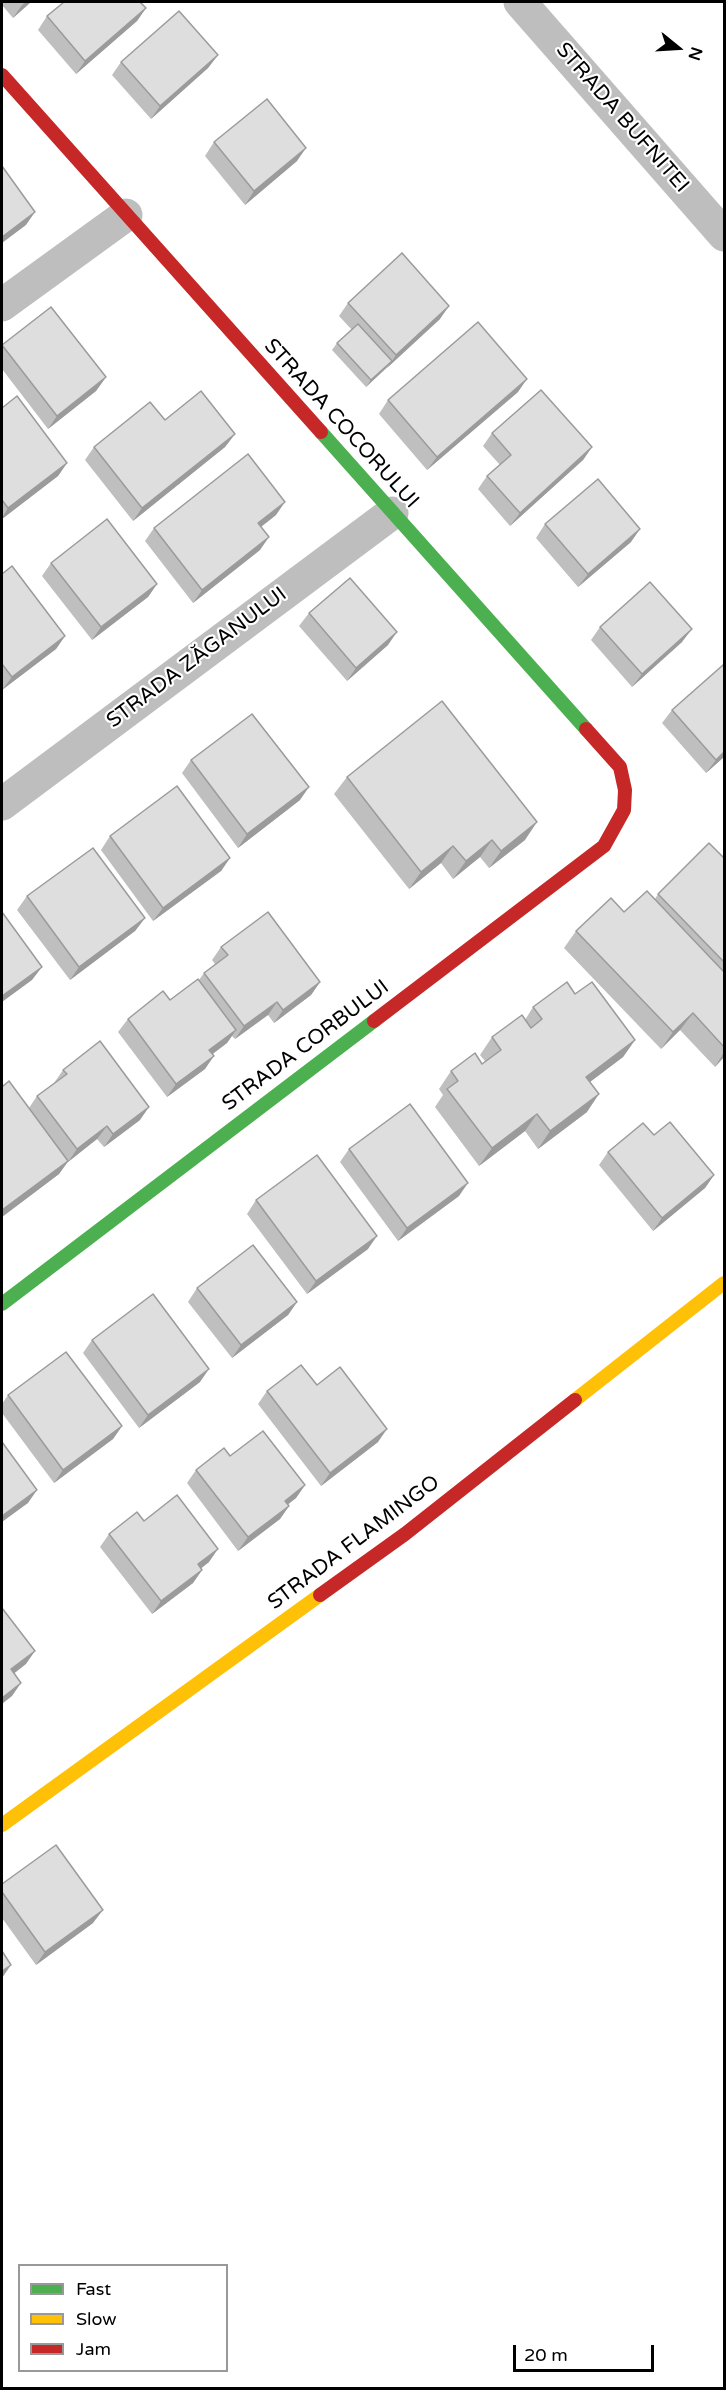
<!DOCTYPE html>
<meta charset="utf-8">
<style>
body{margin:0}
#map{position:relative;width:726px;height:2390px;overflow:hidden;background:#fff;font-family:"Varela Round",sans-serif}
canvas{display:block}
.frame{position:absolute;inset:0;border:3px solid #000;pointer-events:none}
.legend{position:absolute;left:18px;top:2264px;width:210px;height:108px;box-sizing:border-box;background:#fff;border:2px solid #999;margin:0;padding:8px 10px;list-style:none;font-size:18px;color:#000}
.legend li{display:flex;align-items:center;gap:12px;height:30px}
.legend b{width:30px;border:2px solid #999}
.north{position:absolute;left:648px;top:18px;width:60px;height:60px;-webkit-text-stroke:4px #fff;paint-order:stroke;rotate:108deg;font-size:16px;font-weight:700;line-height:24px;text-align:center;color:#000}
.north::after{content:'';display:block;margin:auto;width:21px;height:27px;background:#000;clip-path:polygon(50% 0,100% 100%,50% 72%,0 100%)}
.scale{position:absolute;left:513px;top:2345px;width:141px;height:27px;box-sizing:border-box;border:3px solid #000;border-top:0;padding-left:8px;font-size:18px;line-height:21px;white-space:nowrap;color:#000;-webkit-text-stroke:4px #fff;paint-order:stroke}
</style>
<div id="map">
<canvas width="726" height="2390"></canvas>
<div class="frame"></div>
<ul class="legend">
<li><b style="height:8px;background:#4caf50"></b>Fast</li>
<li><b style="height:8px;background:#ffc107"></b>Slow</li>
<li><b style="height:8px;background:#c62828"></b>Jam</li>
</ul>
<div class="north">N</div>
<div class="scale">20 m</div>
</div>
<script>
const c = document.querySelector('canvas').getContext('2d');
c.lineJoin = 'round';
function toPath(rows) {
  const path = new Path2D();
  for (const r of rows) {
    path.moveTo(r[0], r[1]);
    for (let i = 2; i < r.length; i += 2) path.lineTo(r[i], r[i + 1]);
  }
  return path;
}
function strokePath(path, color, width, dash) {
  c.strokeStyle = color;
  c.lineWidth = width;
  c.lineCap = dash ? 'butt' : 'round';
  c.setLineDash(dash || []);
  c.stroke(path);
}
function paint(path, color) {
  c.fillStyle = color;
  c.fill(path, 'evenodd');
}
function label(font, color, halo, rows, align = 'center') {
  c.font = font + ' "Varela Round",sans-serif';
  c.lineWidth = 4.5;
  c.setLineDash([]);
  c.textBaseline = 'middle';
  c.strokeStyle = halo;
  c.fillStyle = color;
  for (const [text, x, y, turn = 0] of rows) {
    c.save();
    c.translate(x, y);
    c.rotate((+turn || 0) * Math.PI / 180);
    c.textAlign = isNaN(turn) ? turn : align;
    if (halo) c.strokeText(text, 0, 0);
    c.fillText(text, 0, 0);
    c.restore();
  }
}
strokePath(toPath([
 [520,2,724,235],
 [2,305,126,215],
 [2,804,392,513]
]), '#bebebe', 33);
strokePath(toPath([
 [321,432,586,729],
 [2,1304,374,1021]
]), '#4caf50', 14);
strokePath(toPath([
 [575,1400,724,1283],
 [2,1825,320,1595]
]), '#ffc107', 14);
strokePath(toPath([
 [2,75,321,432],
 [374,1021,604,846,624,810,625,790,620,767,586,729],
 [320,1595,405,1534,575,1400]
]), '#c62828', 14);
paint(toPath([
 [2,2,31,2,13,18,2,5],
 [146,8,137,21,76,74,38,30,47,16],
 [218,55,208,68,151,119,112,75,121,62],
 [214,142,297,161,245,205,205,156],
 [348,303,440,319,366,387,332,350,337,343,352,330,339,316],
 [51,307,106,377,96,391,48,429,2,369,2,346],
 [518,392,427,470,379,414,388,400],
 [2,408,67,463,58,476,2,519],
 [165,420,235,434,225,447,133,521,85,460,94,447],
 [492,433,592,447,583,460,510,526,478,489,487,476,500,465,483,446],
 [276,515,261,527,260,550,193,603,145,541,154,528],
 [545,524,631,542,578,587,536,538],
 [51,563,157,584,148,597,92,640,42,576],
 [2,574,65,636,56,649,2,690],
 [309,613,388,645,347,681,299,626],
 [600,627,682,642,632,687,591,640],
 [724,667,724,757,706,773,662,723,672,710],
 [191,760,300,800,238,848,182,773],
 [347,777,525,840,489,868,480,857,453,879,441,863,409,889,334,794],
 [110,836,230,858,221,871,153,921,101,850],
 [724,858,724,1057,715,1067,680,1030,661,1049,564,948,576,931,624,912,655,899,658,894],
 [27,896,145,918,135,931,70,980,17,910],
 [221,947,320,982,311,995,274,1023,268,1015,235,1039,232,1036,227,1043,213,1054,205,1069,167,1097,118,1032,128,1019,170,1000,199,980,204,973,215,964,212,960],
 [575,994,635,1040,623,1057,590,1082,587,1112,538,1149,525,1131,479,1166,435,1107,443,1095,439,1089,451,1071,482,1064,485,1061,480,1055,492,1037,525,1020,533,1007],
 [63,1070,140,1120,104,1147,97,1139,68,1162,59,1174,2,1217,2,1087,29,1108,37,1096,54,1083],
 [654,1135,714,1175,705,1188,653,1231,599,1165,608,1152],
 [349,1149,459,1196,398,1241,340,1162],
 [256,1200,368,1249,307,1294,247,1214],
 [197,1288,297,1302,288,1315,232,1358,188,1302],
 [92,1340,200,1382,139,1428,83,1353],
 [267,1391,378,1442,321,1486,258,1404],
 [8,1395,122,1426,113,1439,54,1483,2,1413,2,1404],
 [230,1456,305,1485,296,1498,288,1504,289,1506,280,1519,238,1551,187,1483,196,1470],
 [144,1521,209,1562,201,1568,202,1570,193,1583,152,1614,100,1547,109,1534],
 [2,1884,93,1923,36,1965,2,1918]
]), '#bfbfbf');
paint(toPath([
 [26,2,31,2,13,18,22,5],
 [146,8,137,21,76,74,85,61],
 [218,55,208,68,151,119,160,106],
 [306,148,297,161,245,205,254,191],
 [35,212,26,225,2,243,2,237],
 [449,306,440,319,387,368,396,355],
 [392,361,386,368,366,387,371,380],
 [106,377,96,391,48,429,57,416],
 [527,379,518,392,427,470,437,457],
 [235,434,225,447,133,521,142,508],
 [592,447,583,460,510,526,520,513],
 [67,463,58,476,2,519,2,518,8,508],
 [285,502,276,515,249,536,258,523],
 [640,529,631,542,578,587,588,574],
 [269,537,260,550,193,603,202,590],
 [157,584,148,597,92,640,101,627],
 [692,629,682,642,632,687,642,674],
 [397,632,388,645,347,681,356,668],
 [65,636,56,649,2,690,12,677],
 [724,752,724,757,706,773,716,760],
 [309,787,300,800,238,848,247,834],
 [537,822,525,840,489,868,501,851],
 [492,840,480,857,453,879,466,861],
 [453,846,441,863,409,889,421,872],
 [230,858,221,871,153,921,163,908],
 [145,918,135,931,70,980,79,967],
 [42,967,32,980,2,1002,2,996],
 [320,982,311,995,274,1023,283,1010],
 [277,1002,268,1015,235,1039,244,1026],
 [693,1013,680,1030,661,1049,673,1032],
 [236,1030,227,1043,200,1063,209,1050],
 [635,1040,623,1057,574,1094,586,1077],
 [724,1052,724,1057,715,1067],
 [214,1056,205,1069,167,1097,176,1084],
 [599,1094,587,1112,538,1149,550,1131],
 [149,1107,140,1120,104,1147,113,1134],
 [537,1114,525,1131,479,1166,492,1148],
 [107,1126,97,1139,68,1162,77,1149],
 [68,1161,59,1174,2,1217,2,1210],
 [714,1175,705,1188,653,1231,662,1218],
 [468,1183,459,1196,398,1241,407,1228],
 [377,1236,368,1249,307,1294,316,1281],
 [297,1302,288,1315,232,1358,241,1345],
 [209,1369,200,1382,139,1428,148,1415],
 [122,1426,113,1439,54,1483,63,1470],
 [387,1429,378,1442,321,1486,330,1473],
 [305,1485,296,1498,276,1514,285,1501],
 [37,1490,28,1503,2,1522,2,1516],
 [289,1506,280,1519,238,1551,248,1537],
 [218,1549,209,1562,189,1578,198,1564],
 [202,1570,193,1583,152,1614,161,1601],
 [35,1651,26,1664,2,1683,11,1669],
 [21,1683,12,1696,2,1704,2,1698],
 [103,1910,93,1923,36,1965,45,1952],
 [11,1965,2,1978,2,1971]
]), '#9b9b9b');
const building = toPath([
 [64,2,140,2,146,8,85,61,47,16,64,2],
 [179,11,218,55,160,106,121,62,179,11],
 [267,99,306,148,254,191,214,142,267,99],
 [2,166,35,212,2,237,2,166],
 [402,253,449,306,396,355,348,303,402,253],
 [51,307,106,377,57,416,2,345,51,307],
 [478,322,527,379,437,457,388,400,478,322],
 [358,324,392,361,371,380,337,343,358,324],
 [541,390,592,447,520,513,487,476,511,455,492,433,541,390],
 [201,391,235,434,142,508,94,447,150,402,165,420,201,391],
 [17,396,67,463,8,508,2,500,2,408,17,396],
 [248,454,285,502,258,523,269,537,202,590,154,528,248,454],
 [598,479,640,529,588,574,545,524,598,479],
 [107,519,157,584,101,627,51,563,107,519],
 [12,566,65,636,12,677,2,664,2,574,12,566],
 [350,578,397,632,356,668,309,613,350,578],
 [650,582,692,629,642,674,600,627,650,582],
 [723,665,724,667,724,752,716,760,672,710,723,665],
 [442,701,537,822,501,851,492,840,466,861,453,846,421,872,347,777,442,701],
 [252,714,309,787,247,834,191,760,252,714],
 [177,786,230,858,163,908,110,836,177,786],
 [709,843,724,858,724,962,658,894,709,843],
 [93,848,145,918,79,967,27,896,93,848],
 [647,891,724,972,724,1047,693,1013,673,1032,576,931,611,898,624,912,647,891],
 [2,912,42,967,2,996,2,912],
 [268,912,320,982,283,1010,277,1002,244,1026,204,973,228,955,221,947,268,912],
 [198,979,236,1030,209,1050,214,1056,176,1084,128,1019,163,991,170,1000,198,979],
 [567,982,575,994,592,982,635,1040,586,1077,599,1094,550,1131,537,1114,492,1148,447,1089,458,1081,451,1071,475,1053,482,1064,501,1050,492,1037,522,1015,531,1028,542,1019,533,1007,567,982],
 [100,1041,149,1107,113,1134,107,1126,77,1149,37,1096,67,1074,63,1070,100,1041],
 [9,1081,68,1161,2,1210,2,1087,9,1081],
 [410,1104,468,1183,407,1228,349,1149,410,1104],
 [670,1122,714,1175,662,1218,608,1152,643,1123,654,1135,670,1122],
 [317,1155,377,1236,316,1281,256,1200,317,1155],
 [253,1245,297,1302,241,1345,197,1288,253,1245],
 [153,1294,209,1369,148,1415,92,1340,153,1294],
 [66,1352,122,1426,63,1470,8,1395,66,1352],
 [301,1365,317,1385,340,1367,387,1429,330,1473,267,1391,301,1365],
 [263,1431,305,1485,285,1501,289,1506,248,1537,196,1470,224,1448,230,1456,263,1431],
 [2,1442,37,1490,2,1516,2,1442],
 [177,1495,218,1549,198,1564,202,1570,161,1601,109,1534,137,1512,144,1521,177,1495],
 [2,1608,35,1651,11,1669,21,1683,2,1698,2,1608],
 [56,1845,103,1910,45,1952,2,1892,2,1884,56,1845],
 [2,1951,11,1965,2,1971,2,1951]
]);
paint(building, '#dedede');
strokePath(building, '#9b9b9b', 1.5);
label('21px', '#000', '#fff', [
 ["STRADA BUFNITEI",622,118,49],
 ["STRADA COCORULUI",341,424,48],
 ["STRADA ZĂGANULUI",197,658,-37],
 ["STRADA CORBULUI",306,1046,-37],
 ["STRADA FLAMINGO",354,1543,-37]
]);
</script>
